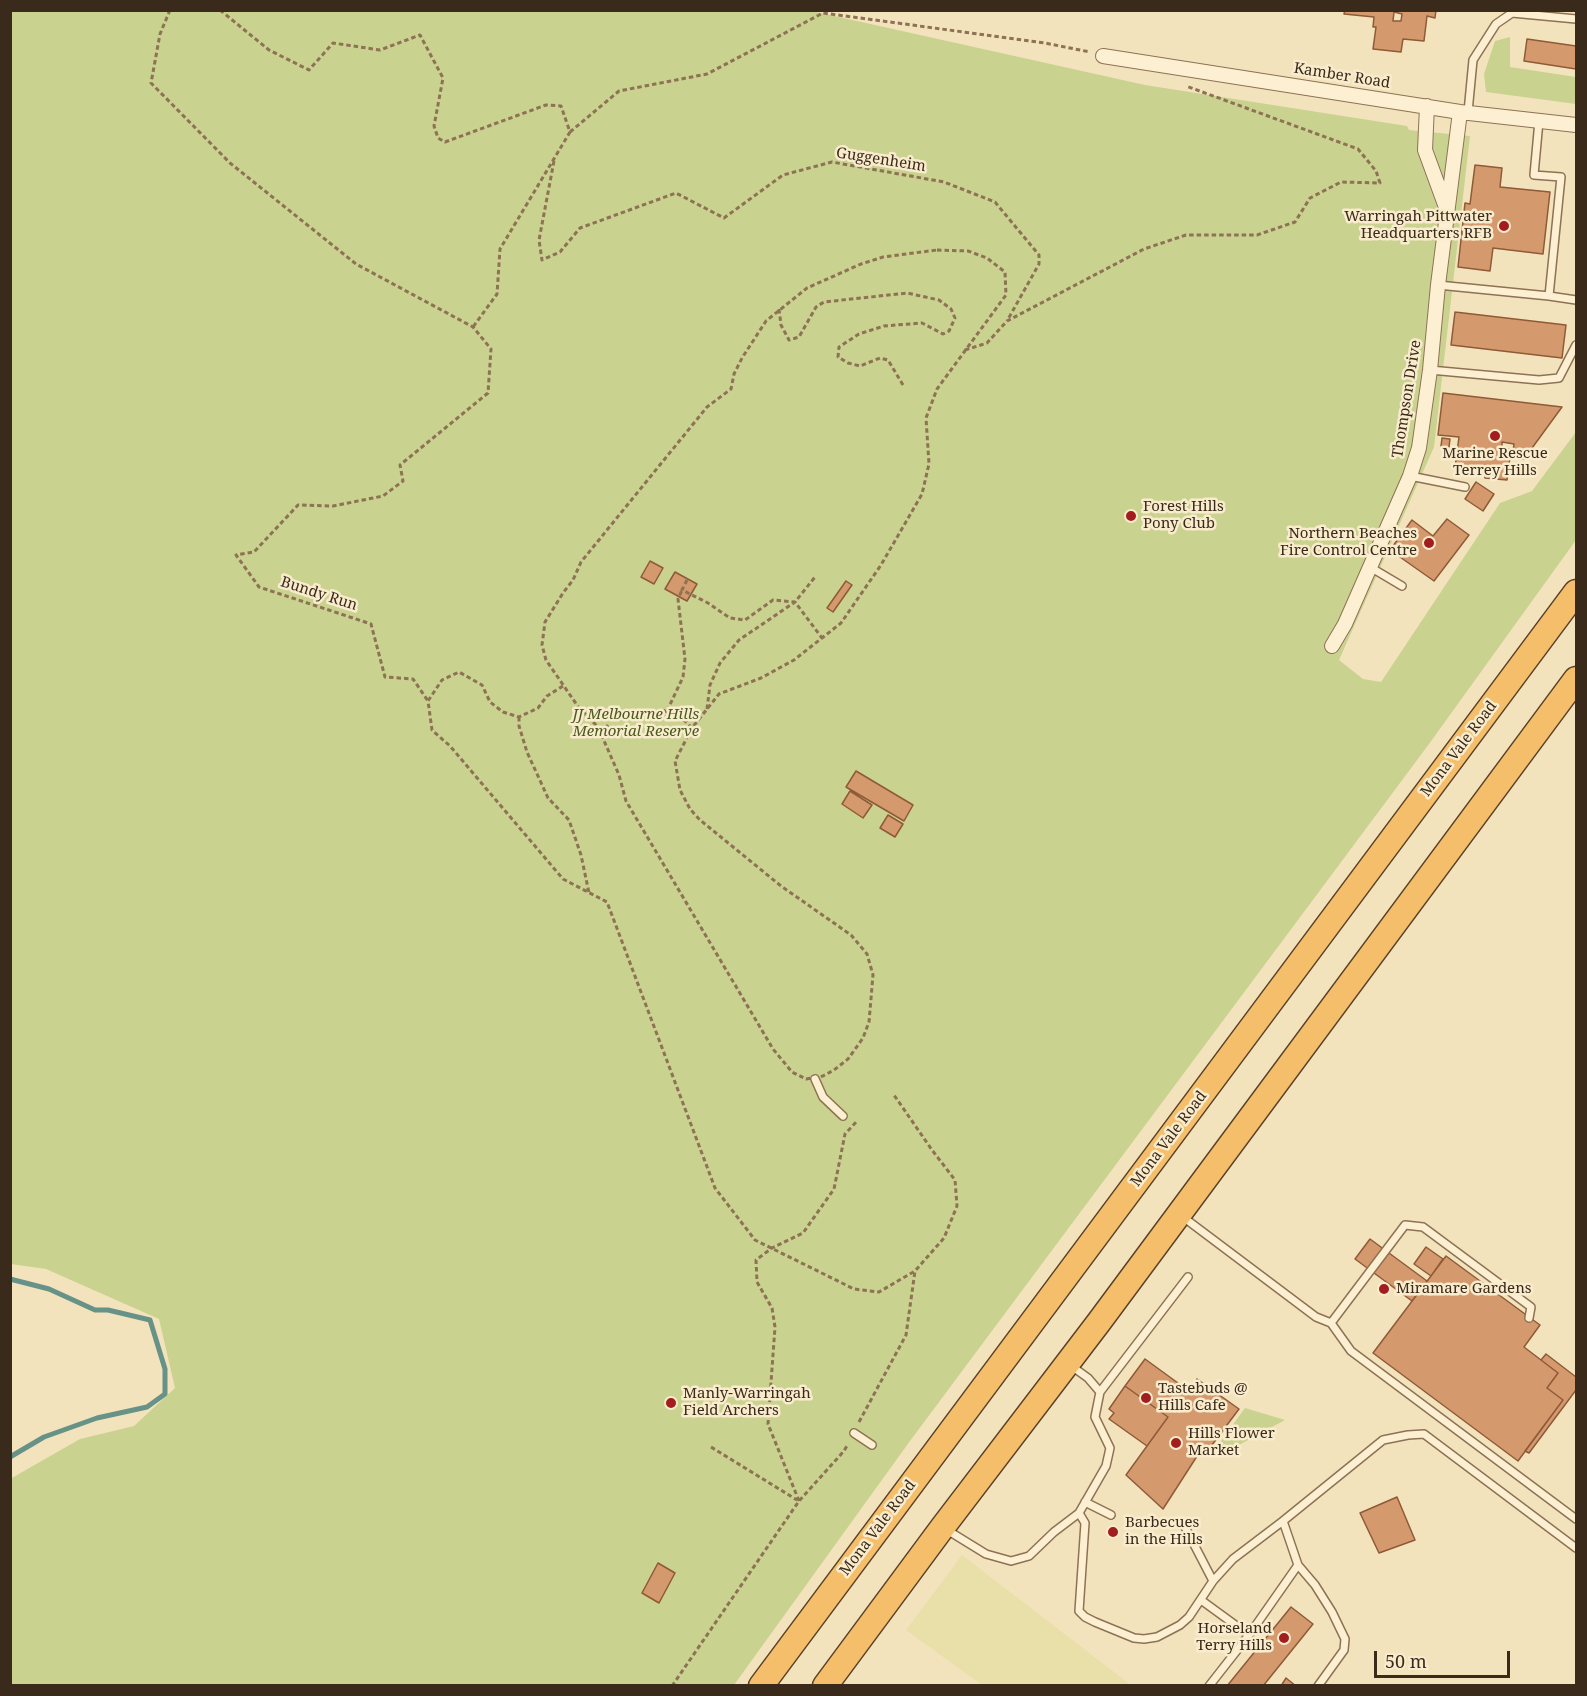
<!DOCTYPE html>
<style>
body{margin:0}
#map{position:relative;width:1587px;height:1696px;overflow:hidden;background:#f3e3bd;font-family:"Noto Serif",serif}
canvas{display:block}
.frame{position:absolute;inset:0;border:12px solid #3a2a1b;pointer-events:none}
.scale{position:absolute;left:1374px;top:1651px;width:136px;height:27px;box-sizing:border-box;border:3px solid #3a2a1b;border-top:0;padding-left:8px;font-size:18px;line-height:21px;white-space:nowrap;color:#3a2a1b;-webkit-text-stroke:4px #f9eccd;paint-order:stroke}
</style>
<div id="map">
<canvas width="1587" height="1696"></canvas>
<div class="frame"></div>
<div class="scale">50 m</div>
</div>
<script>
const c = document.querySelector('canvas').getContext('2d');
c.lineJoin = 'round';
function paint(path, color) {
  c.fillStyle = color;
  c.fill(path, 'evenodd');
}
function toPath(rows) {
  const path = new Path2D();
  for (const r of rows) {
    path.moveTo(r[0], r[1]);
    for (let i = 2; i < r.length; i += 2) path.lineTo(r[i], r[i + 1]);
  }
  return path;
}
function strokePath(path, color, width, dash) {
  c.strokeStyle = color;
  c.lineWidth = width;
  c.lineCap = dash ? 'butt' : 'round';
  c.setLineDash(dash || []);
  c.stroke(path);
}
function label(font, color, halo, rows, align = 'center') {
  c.font = font + ' "Noto Serif",serif';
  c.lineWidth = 5;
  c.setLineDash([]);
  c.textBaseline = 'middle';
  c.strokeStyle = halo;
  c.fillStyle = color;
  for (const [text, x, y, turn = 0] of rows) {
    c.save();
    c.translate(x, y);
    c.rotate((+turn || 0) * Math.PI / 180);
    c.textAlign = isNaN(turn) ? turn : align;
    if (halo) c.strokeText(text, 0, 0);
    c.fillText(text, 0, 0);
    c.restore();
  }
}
paint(toPath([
 [962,1555,1131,1685,982,1685,906,1630]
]), '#e9dfa9');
paint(toPath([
 [11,11,812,11,1145,85,1407,126,1409,130,1470,136,1434,447,1339,660,1363,679,1381,682,1500,503,1532,491,1576,432,1576,540,1429,744,910,1441,734,1685,11,1685,10,1479,80,1439,134,1426,175,1388,159,1319,46,1269,11,1264],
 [1510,37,1510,67,1576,77,1576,104,1486,92,1484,74,1495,41],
 [1245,1408,1285,1420,1226,1452,1218,1445]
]), '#cad290');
strokePath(toPath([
 [10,1279,49,1289,95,1310,108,1310,150,1320,165,1369,165,1394,147,1407,97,1418,44,1437,10,1457]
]), '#679287', 5);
const building = toPath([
 [1345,10,1436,10,1435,18,1427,16,1424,41,1403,39,1401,52,1373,49,1376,27,1373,27,1374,17,1344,14,1345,10],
 [1394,12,1402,14,1401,21,1393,21,1394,12],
 [1527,39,1576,46,1576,69,1524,61,1527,39],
 [1475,165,1502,168,1500,187,1550,192,1543,254,1493,248,1490,271,1458,267,1465,203,1470,204,1475,165],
 [1455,312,1566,325,1562,358,1451,345,1455,312],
 [1443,393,1562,407,1524,459,1512,457,1514,444,1502,442,1502,448,1511,449,1507,480,1485,478,1485,471,1455,467,1459,437,1438,435,1443,393],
 [1442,438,1450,439,1449,447,1441,446,1442,438],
 [1476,482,1494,494,1483,511,1465,499,1476,482],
 [1447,519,1469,535,1434,581,1390,550,1412,520,1433,536,1447,519],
 [650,561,663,568,654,584,641,577,650,561],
 [675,572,697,584,687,601,665,589,675,572],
 [846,581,852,585,833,612,827,608,846,581],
 [856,771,913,805,904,821,846,787,856,771],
 [850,791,872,805,863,818,842,804,850,791],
 [888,815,903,824,895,837,880,828,888,815],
 [1370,1239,1427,1281,1412,1301,1355,1259,1370,1239],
 [1426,1247,1443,1259,1431,1276,1414,1264,1426,1247],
 [1446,1256,1540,1325,1524,1347,1558,1373,1547,1388,1563,1400,1518,1461,1373,1353,1446,1256],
 [1546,1354,1576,1377,1576,1390,1529,1453,1525,1451,1563,1400,1547,1388,1558,1373,1541,1360,1546,1354],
 [1145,1359,1189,1391,1197,1379,1239,1409,1206,1453,1201,1450,1163,1509,1126,1475,1168,1417,1125,1386,1145,1359],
 [1125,1386,1168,1417,1147,1446,1109,1419,1114,1413,1109,1409,1125,1386],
 [1397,1497,1415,1540,1379,1553,1360,1513,1397,1497],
 [658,1563,675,1573,659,1603,642,1593,658,1563],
 [1291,1607,1313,1624,1263,1686,1227,1686,1291,1607],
 [1286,1678,1296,1686,1281,1686,1286,1678]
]);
paint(building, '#d5996e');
strokePath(building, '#8e5a37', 1.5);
const service = toPath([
 [1468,112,1473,60,1496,24,1512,13,1576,19],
 [1438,285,1549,296,1561,177,1534,175,1539,121],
 [1549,296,1576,300],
 [1430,370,1539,380,1559,378,1576,345],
 [1410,476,1465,487],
 [1370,567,1402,586],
 [815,1079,823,1097,843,1116],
 [1183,1217,1316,1317,1331,1323,1351,1351,1576,1519],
 [1331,1323,1405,1225,1423,1227,1531,1307,1529,1318],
 [1100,1392,1188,1277],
 [854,1433,872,1445],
 [1085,1502,1111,1515],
 [1079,1513,1085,1523,1079,1611,1085,1617,1095,1622,1134,1638,1144,1639,1157,1637,1180,1625,1189,1617,1213,1581,1233,1559,1283,1521],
 [1185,1527,1213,1581],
 [947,1530,986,1554,1011,1561,1029,1556,1054,1532,1079,1513,1106,1466,1110,1448,1095,1417,1100,1392,1088,1378,1070,1365],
 [1201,1600,1249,1635],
 [1209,1686,1249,1635,1298,1565],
 [1318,1686,1344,1650,1345,1639,1332,1612,1315,1585,1298,1565,1283,1521,1383,1440,1408,1435,1424,1434,1576,1548]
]);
const minor = toPath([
 [1103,56,1460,112,1576,125],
 [1427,106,1425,150,1447,210],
 [1332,646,1345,624,1410,476,1419,448,1430,370,1438,285,1460,112]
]);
const trunk = toPath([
 [761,1686,1576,592],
 [825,1686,942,1528,1099,1322,1576,679]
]);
strokePath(service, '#8d7254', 10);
strokePath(minor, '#8d7254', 16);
strokePath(trunk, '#594029', 27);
strokePath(toPath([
 [170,10,160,34,151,83,230,163,356,264,473,327,491,349,488,393,400,465,403,481,383,496,333,506,298,505,254,552,236,555,259,587,371,624,385,677,413,679,428,701],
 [220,10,269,50,309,70,333,43,380,50,420,35,443,78,434,126,438,138,445,142,546,105,561,106,570,132,500,249,497,294,473,327],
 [570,132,619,91,707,74,823,13,1045,43,1090,52],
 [554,161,539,240,542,260,560,252,580,228,676,193,724,218,783,175,832,162,944,182,995,202,1039,255,1039,264,1007,321],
 [937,250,968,251,987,258,1005,272,1006,295,937,389,926,418,929,464,922,494,881,565,841,623,794,660,761,678,719,694,692,728,675,761,680,790,690,809,700,820,781,886,851,935,867,954,873,975,869,1022,863,1038,848,1059,834,1070,823,1076,806,1079,792,1072,773,1049,626,801,619,775,598,727,579,708,546,660,542,645,545,622,563,593,573,580,581,562,707,407,731,389,734,374,742,358,766,321,807,288,861,264,883,257,937,250],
 [779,309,781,325,789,340,799,337,816,307,824,302,907,293,939,300,951,309,955,318,949,331,943,334,922,323,884,326,859,334,839,347,838,357,848,363,860,366,880,358,888,360,903,385],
 [965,350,987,343,1007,321,1144,249,1186,235,1257,235,1295,222,1310,198,1341,182,1380,183,1376,171,1358,149,1186,86],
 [687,580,682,590,708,603,730,618,745,620,773,600,795,602,815,577],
 [563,686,547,696,538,708,519,717,503,712,490,702,482,685,459,672,442,680,428,701,432,730,450,746,563,879,607,902,715,1188,755,1240,854,1289,879,1292,915,1271,944,1238,957,1206,955,1180,932,1150,894,1095],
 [707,709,710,685,720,663,739,640,795,602,822,638],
 [663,710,684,720,692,728],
 [667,711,683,677,685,659,678,599,682,590],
 [519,717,519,726,527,752,548,798,569,820,581,855,589,893],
 [601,734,608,725],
 [859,1422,906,1335,915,1271],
 [711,1447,797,1500],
 [799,1501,768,1424,775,1327,772,1308,757,1282,756,1260,772,1248,803,1233,834,1189,845,1134,857,1121],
 [672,1686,799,1501,844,1451,848,1444]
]), '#8d7254', 3, [4.5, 3]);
strokePath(service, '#fdefd1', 7);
strokePath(minor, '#fdefd1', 14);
strokePath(trunk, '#f4be6a', 24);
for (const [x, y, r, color] of [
 [1504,226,6,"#a21d1e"],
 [1495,436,6,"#a21d1e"],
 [1131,516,6,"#a21d1e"],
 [1429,543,6,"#a21d1e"],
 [1384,1289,6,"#a21d1e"],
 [1146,1398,6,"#a21d1e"],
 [671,1403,6,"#a21d1e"],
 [1176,1443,6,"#a21d1e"],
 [1113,1532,6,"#a21d1e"],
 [1284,1638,6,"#a21d1e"]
]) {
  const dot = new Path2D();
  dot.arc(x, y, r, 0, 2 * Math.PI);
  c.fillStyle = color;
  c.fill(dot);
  strokePath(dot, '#f9eccd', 2);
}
label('15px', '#3a2a1b', '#f9eccd', [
 ["Kamber Road",1342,76,9],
 ["Guggenheim",881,160,9],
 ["Thompson Drive",1407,399,-81],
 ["Bundy Run",319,594,18],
 ["Mona Vale Road",1459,749,-53],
 ["Mona Vale Road",1169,1139,-53],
 ["Mona Vale Road",878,1528,-53]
]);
label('15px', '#3a2a1b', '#f9eccd', [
 ["Warringah Pittwater",1492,217,"right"],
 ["Headquarters RFB",1492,234,"right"],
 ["Marine Rescue",1495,454,"center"],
 ["Terrey Hills",1495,471,"center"],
 ["Forest Hills",1143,507],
 ["Pony Club",1143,524],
 ["Northern Beaches",1417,534,"right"],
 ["Fire Control Centre",1417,551,"right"],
 ["Miramare Gardens",1396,1289],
 ["Tastebuds @",1158,1389],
 ["Hills Cafe",1158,1406],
 ["Manly-Warringah",683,1394],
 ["Field Archers",683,1411],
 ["Hills Flower",1188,1434],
 ["Market",1188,1451],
 ["Barbecues",1125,1523],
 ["in the Hills",1125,1540],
 ["Horseland",1272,1629,"right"],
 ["Terry Hills",1272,1646,"right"]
], 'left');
label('italic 15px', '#4a591f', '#f9eccd', [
 ["JJ Melbourne Hills",636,715],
 ["Memorial Reserve",636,732]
]);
</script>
